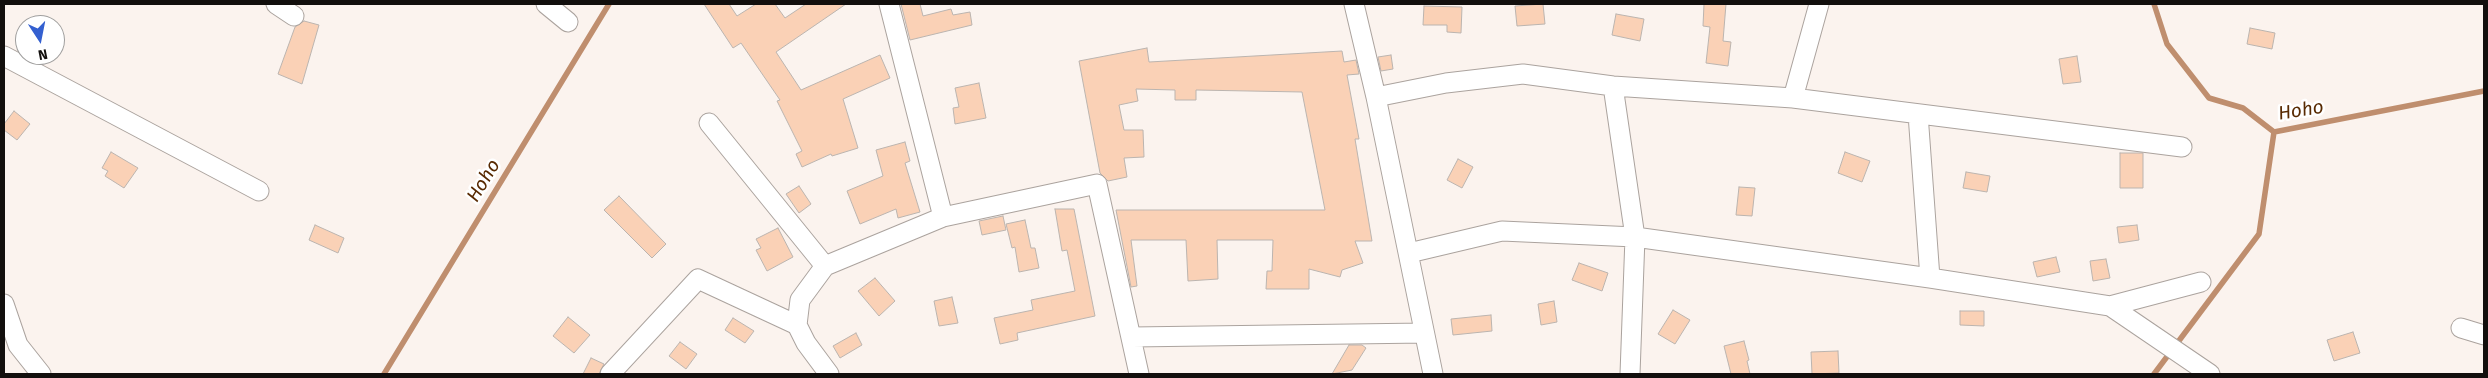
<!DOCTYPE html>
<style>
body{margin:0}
#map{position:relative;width:2488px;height:378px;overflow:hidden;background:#fbf3ee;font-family:"Fira Sans",sans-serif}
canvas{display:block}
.frame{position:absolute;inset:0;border:5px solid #120f0d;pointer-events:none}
.north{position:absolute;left:15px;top:15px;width:50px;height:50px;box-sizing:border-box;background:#fff;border:1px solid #a09f9e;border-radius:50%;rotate:169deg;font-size:14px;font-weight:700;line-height:20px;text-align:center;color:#120f0d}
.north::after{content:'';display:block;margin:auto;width:18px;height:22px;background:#3460d0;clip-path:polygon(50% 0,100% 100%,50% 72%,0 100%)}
</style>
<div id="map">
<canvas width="2488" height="378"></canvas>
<div class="frame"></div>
<div class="north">N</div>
</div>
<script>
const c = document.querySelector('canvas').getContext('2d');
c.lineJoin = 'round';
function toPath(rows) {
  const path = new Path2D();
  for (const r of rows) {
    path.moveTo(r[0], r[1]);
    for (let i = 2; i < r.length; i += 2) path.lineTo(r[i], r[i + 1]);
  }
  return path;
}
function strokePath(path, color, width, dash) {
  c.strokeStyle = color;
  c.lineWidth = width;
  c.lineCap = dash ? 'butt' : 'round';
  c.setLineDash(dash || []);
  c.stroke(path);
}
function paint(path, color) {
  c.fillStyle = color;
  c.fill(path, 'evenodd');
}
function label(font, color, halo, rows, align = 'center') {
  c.font = font + ' "Fira Sans",sans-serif';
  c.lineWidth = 5;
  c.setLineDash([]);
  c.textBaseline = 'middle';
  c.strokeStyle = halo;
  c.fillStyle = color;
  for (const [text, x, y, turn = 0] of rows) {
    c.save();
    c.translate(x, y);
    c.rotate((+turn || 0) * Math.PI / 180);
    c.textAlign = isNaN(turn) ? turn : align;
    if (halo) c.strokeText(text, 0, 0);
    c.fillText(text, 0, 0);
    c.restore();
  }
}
strokePath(toPath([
 [2154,4,2167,44,2209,98,2243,108,2274,132,2484,91],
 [384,374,609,4],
 [2154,374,2259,234,2274,132]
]), '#bf8e6e', 5.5);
const building = toPath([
 [704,4,729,4,737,16,756,4,775,4,785,18,806,4,846,4,776,52,801,90,880,55,890,78,843,99,858,148,832,156,831,154,802,167,796,154,802,151,777,101,780,100,741,43,733,48,704,4],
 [901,4,920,4,923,16,951,9,953,15,970,12,972,25,910,40,901,4],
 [1543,4,1545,24,1517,26,1515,6,1543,4],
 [1704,4,1726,4,1723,41,1731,42,1728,66,1706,63,1710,27,1703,26,1704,4],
 [1424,6,1462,7,1461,33,1447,32,1447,25,1423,25,1424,6],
 [1616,14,1644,19,1640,41,1612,35,1616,14],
 [304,21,319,25,302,84,278,74,295,27,304,21],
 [2250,28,2275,33,2272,49,2247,44,2250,28],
 [1147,48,1149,62,1342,51,1344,62,1356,60,1359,74,1347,75,1359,139,1355,139,1372,241,1355,241,1363,263,1342,270,1340,277,1309,269,1309,289,1266,289,1267,271,1272,271,1273,240,1217,240,1218,279,1188,281,1186,240,1131,240,1137,286,1131,287,1116,210,1325,210,1302,92,1196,90,1196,100,1175,100,1175,90,1136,89,1138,101,1119,105,1124,130,1143,130,1144,157,1124,158,1127,177,1108,181,1100,173,1079,61,1147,48],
 [1391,55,1393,69,1381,71,1378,57,1391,55],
 [2077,56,2081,82,2063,84,2059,59,2077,56],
 [979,83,986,118,955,124,953,108,959,107,955,88,979,83],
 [14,111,30,124,17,140,4,130,4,124,14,111],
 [905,142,910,161,905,163,920,212,898,218,896,209,860,224,847,191,883,176,876,150,905,142],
 [111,152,138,168,124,188,105,176,108,171,102,168,111,152],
 [1845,152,1870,161,1862,182,1838,173,1845,152],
 [2120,153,2143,153,2143,188,2120,188,2120,153],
 [1458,159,1473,167,1462,188,1447,180,1458,159],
 [1966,172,1990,176,1987,192,1963,188,1966,172],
 [799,186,811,204,799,213,786,194,799,186],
 [1739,187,1755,188,1752,216,1736,215,1739,187],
 [619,196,666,244,652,258,604,210,619,196],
 [1055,209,1074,209,1095,316,1017,333,1018,340,1000,344,994,318,1033,310,1031,300,1075,291,1067,250,1062,251,1055,209],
 [1003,216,1006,230,982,235,979,221,1003,216],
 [1025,220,1031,248,1035,248,1039,268,1019,272,1015,247,1012,248,1006,224,1025,220],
 [315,225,344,238,338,253,309,240,315,225],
 [2137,225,2139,240,2119,243,2117,227,2137,225],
 [778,228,793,257,767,271,756,250,761,248,756,239,778,228],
 [2056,257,2060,272,2037,277,2033,262,2056,257],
 [2106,259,2110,278,2093,281,2090,261,2106,259],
 [1579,263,1608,273,1602,291,1572,280,1579,263],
 [875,278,895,301,879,316,858,291,875,278],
 [952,297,958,323,939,326,934,301,952,297],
 [1554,301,1557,322,1541,325,1538,304,1554,301],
 [1673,310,1690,320,1675,344,1658,334,1673,310],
 [1960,311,1984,311,1984,326,1960,325,1960,311],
 [1491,315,1492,331,1453,335,1451,319,1491,315],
 [568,317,590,335,574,353,553,336,568,317],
 [733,318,754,331,745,343,725,330,733,318],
 [2353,332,2360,353,2334,361,2327,340,2353,332],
 [856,333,862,345,840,358,833,346,856,333],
 [1744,341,1749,360,1747,361,1750,374,1731,374,1724,346,1744,341],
 [680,342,697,354,686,369,669,356,680,342],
 [1349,345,1362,345,1366,348,1352,370,1332,374,1349,345],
 [1838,351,1839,373,1812,374,1811,352,1838,351],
 [591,358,604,364,599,374,583,374,591,358]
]);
paint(building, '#fad1b6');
strokePath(building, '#bbb4af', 1);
const minor = toPath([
 [276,4,294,16],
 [546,4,568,22],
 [889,4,943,217],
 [1354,4,1376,97,1433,374],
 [4,56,259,191],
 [1613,86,1635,237,1630,374],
 [1376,97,1446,83,1523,74,1613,86,1793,98,2182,147],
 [1793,98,1819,4],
 [1918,114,1930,278],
 [709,123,825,266],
 [1409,253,1502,231,1635,237,1930,278,2110,306,2210,374],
 [4,304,18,345,41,374],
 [2110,306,2201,282],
 [2461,328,2484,335],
 [1132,337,1424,333],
 [610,374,698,279,797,325],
 [829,374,806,343,797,325,800,300,825,266,943,217,1097,184,1139,374]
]);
strokePath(minor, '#aba39e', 21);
strokePath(minor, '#fff', 19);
label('italic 19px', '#582a02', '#fff', [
 ["Hoho",2301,111,-9],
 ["Hoho",484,181,-59]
]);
</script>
